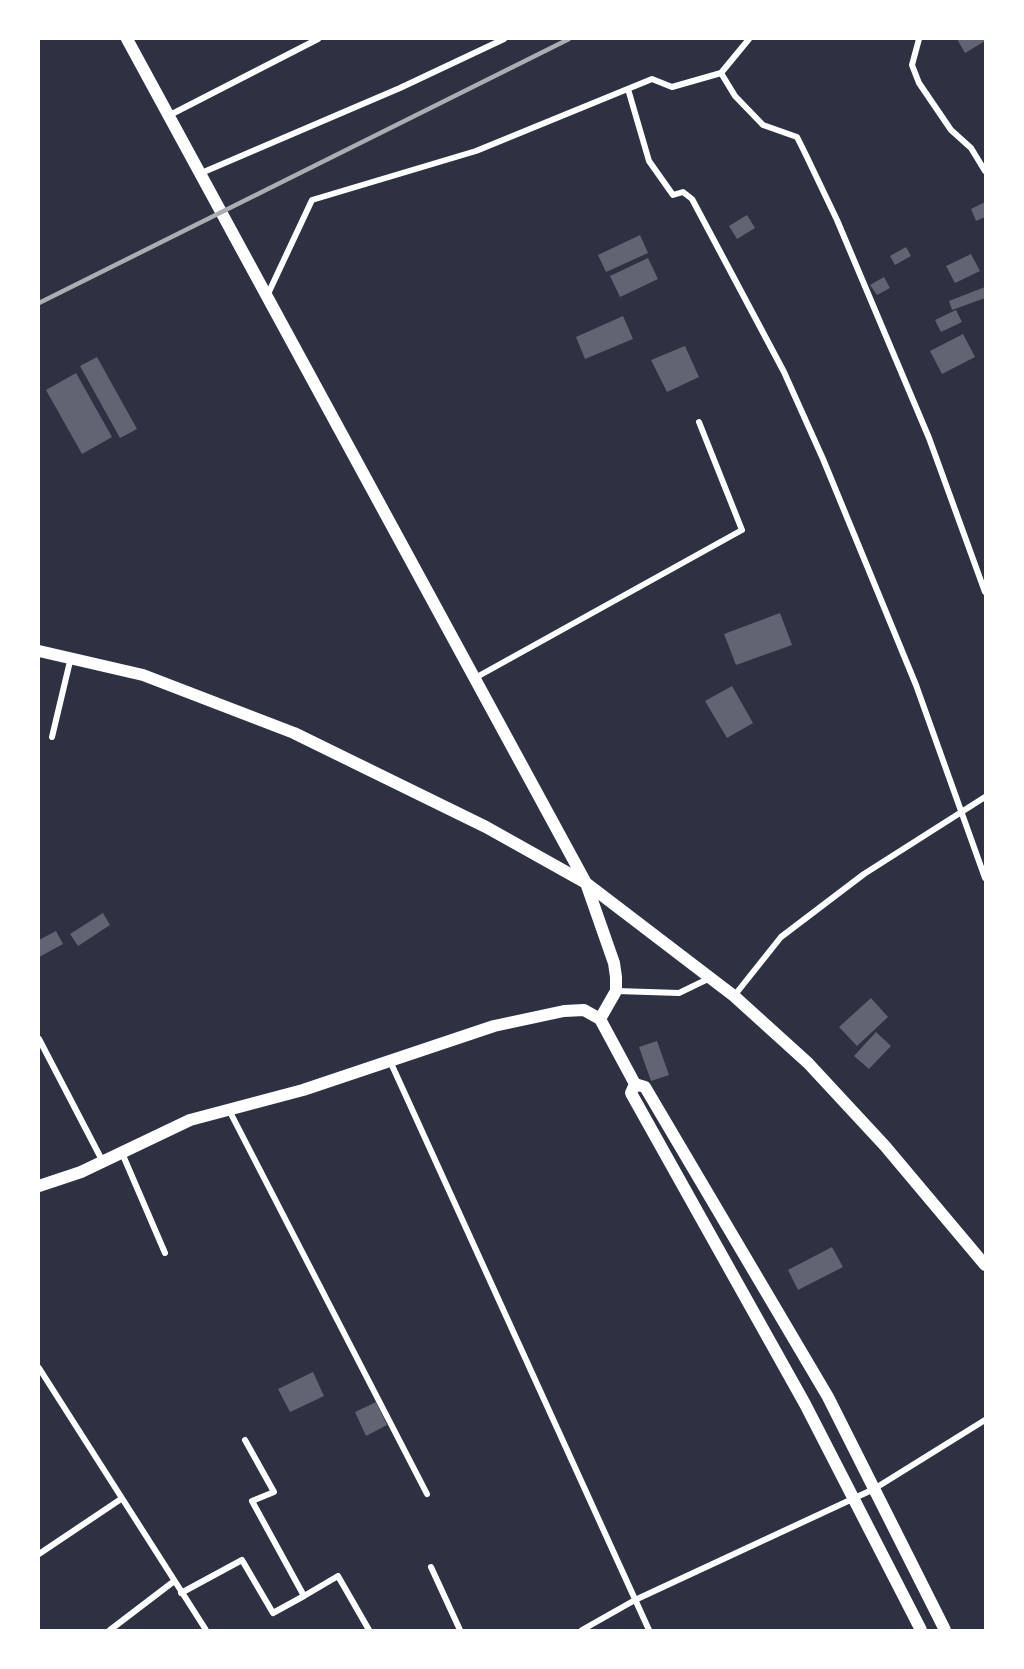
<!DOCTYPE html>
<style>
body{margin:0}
#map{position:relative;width:1024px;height:1669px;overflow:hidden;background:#2d3142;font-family:Georgia,serif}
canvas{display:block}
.frame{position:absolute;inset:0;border:40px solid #fff;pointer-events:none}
</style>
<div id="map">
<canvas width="1024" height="1669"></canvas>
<div class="frame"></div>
</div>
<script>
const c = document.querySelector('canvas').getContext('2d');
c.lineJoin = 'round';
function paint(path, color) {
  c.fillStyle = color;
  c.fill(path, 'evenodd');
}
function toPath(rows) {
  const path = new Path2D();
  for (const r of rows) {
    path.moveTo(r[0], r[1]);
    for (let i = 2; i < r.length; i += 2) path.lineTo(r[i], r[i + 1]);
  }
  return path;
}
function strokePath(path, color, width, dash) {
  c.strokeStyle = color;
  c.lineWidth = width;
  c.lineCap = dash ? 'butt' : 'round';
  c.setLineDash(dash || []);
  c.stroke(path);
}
paint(toPath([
 [957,39,985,39,985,41,965,53],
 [985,202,985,217,976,221,971,209],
 [747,215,755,228,737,239,729,226],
 [640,235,648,253,606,272,598,255],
 [906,247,911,256,895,265,890,256],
 [971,254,980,271,955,283,946,266],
 [648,258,658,279,620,297,610,276],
 [884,277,890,288,877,295,870,285],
 [985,287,985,298,952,310,949,301],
 [956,310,962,322,941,332,935,320],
 [623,316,633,339,585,359,576,337],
 [963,334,975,357,942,374,930,351],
 [685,346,699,377,667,392,651,360],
 [97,357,137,429,120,438,80,366],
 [76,373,112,437,82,454,46,390],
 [780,613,792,645,736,665,724,634],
 [732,686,753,723,727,738,705,701],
 [103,913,110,925,78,946,70,934],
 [56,931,63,944,39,957,39,940],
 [871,998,888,1017,857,1046,839,1027],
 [876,1032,891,1046,869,1069,854,1056],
 [657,1041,669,1075,651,1081,639,1047],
 [832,1247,843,1267,798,1290,788,1270],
 [313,1372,324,1396,290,1412,278,1389],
 [376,1402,387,1425,366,1436,355,1412]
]), '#626471');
strokePath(toPath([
 [919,39,912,65,919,83,951,130,971,148,985,171],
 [721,73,749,39],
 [628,89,649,161,673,195,683,192,692,199,784,372,823,459,916,685,985,878],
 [168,116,318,39],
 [199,174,400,88,504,39],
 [267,296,312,200,476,151,652,79,672,87,721,73,735,96,763,125,797,137,805,153,837,220,929,438,985,592],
 [475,678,742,530,699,422],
 [52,737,71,657],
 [617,991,679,993,710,978],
 [734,996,781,937,864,874,985,797],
 [39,1039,103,1162],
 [390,1061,649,1630],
 [229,1110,427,1494],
 [122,1153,165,1253],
 [39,1368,206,1630],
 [245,1440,274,1492,252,1501,304,1596,338,1576,369,1630],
 [39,1554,121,1499],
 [431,1567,460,1630],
 [181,1593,242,1560,273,1613,304,1596],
 [110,1630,173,1582],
 [582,1630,635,1600,874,1489,985,1420]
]), '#fff', 6);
strokePath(toPath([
 [127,39,586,883,614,963,616,977,616,991,600,1019],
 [39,651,143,675,294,733,486,827,586,883,734,996,808,1063,885,1146,985,1265],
 [635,1084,631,1093,805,1404,921,1630],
 [39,1186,81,1172,190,1120,303,1090,494,1026,564,1011,584,1010,600,1019,635,1084,645,1087,828,1397,945,1630]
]), '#fff', 12);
strokePath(toPath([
 [39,303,569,39]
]), '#abadb3', 4.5);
</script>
